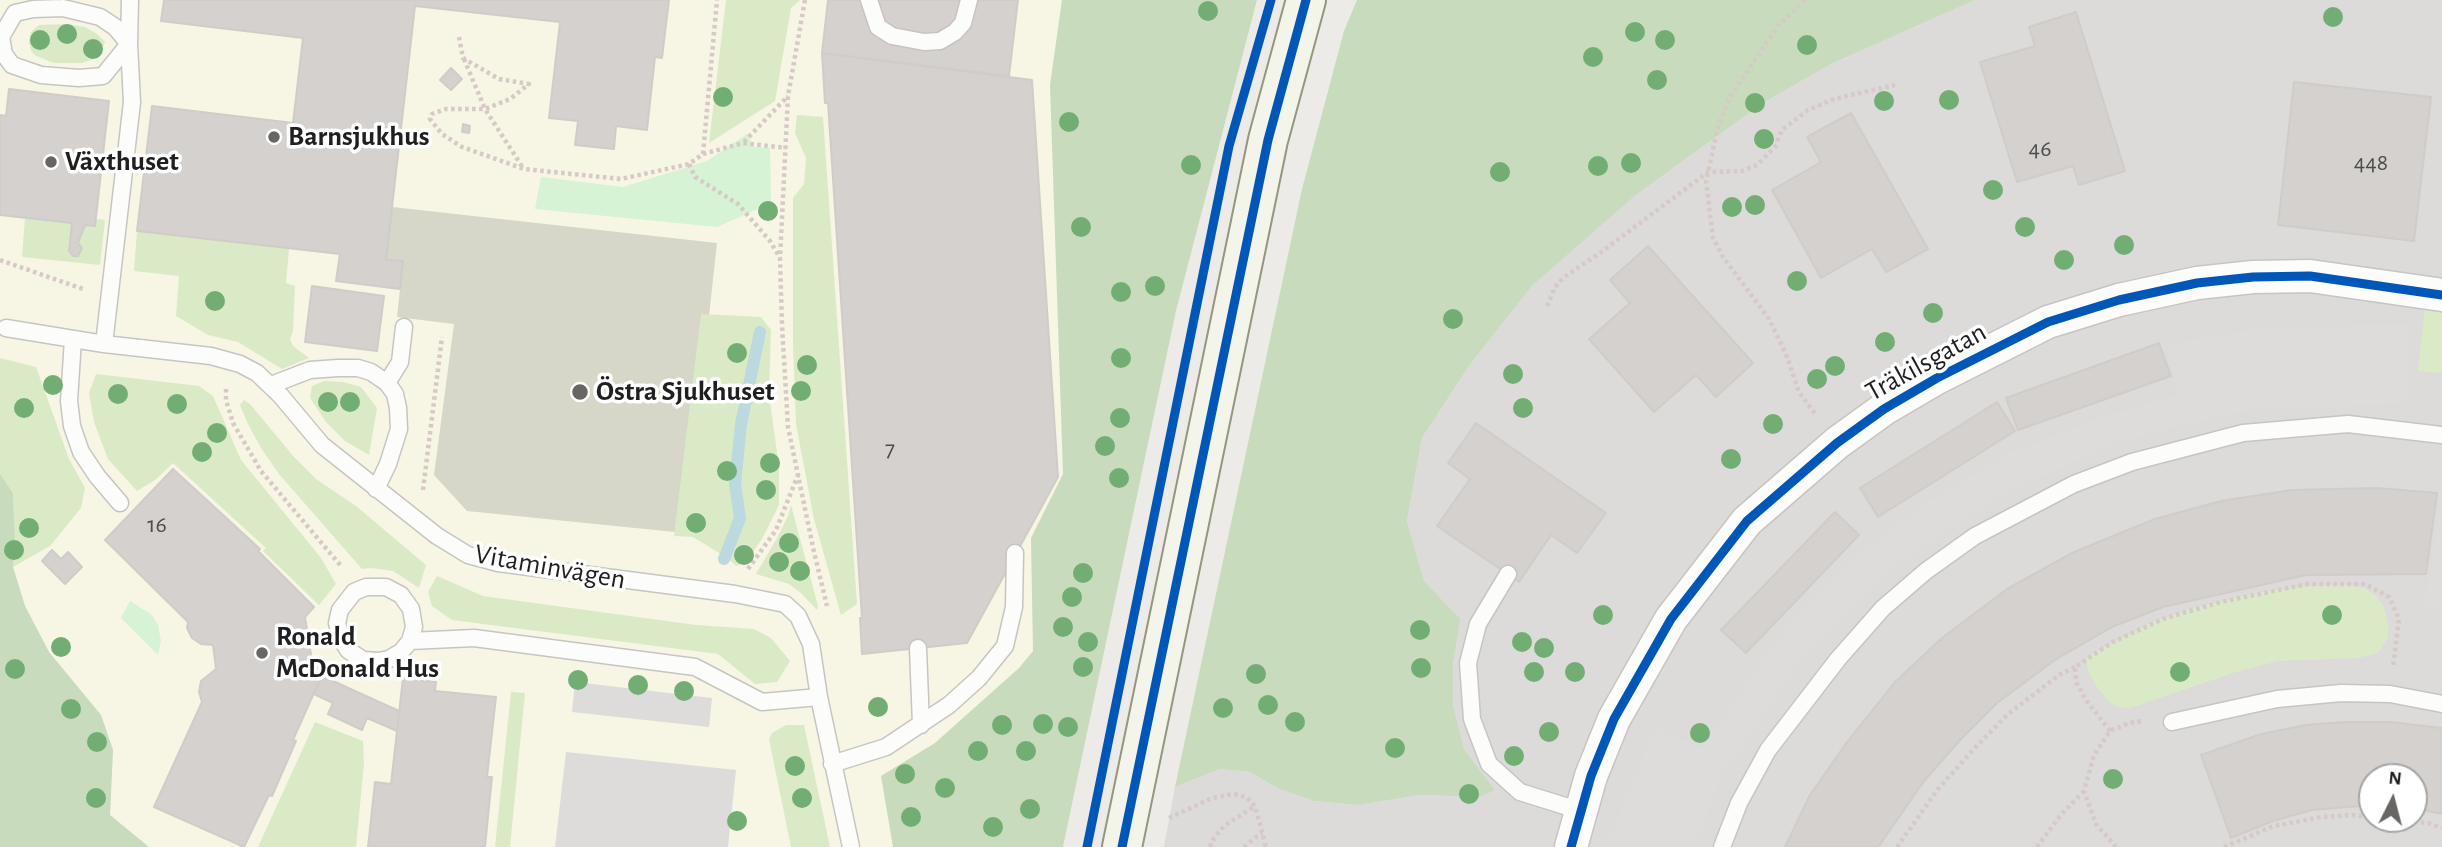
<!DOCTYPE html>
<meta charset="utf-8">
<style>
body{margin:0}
#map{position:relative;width:2442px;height:847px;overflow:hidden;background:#edebe7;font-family:"Alegreya Sans",sans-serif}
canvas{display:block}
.north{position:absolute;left:2358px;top:763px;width:70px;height:70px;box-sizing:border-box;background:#fff;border:2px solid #a5a5a5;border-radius:50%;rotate:6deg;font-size:19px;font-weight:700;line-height:28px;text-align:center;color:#1f1f1f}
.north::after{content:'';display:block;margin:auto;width:24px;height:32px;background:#676665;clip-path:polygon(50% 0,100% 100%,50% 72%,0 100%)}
</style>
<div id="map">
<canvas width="2442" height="847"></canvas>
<div class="north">N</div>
</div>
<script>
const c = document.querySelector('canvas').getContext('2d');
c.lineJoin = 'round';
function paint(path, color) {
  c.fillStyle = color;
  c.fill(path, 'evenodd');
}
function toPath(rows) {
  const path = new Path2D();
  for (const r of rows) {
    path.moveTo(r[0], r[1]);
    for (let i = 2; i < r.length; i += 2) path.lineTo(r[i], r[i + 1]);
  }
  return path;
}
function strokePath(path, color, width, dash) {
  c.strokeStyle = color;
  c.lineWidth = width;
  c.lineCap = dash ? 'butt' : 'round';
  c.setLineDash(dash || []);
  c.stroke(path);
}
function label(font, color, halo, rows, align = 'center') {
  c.font = font + ' "Alegreya Sans",sans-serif';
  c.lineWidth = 7;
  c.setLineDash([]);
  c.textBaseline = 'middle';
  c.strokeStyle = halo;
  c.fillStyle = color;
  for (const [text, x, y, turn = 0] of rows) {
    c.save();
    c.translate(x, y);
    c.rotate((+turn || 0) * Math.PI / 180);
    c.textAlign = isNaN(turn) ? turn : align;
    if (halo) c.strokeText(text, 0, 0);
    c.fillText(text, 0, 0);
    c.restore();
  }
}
paint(toPath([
 [1975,0,2442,0,2442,847,1164,847,1175,787,1220,769,1250,772,1279,789,1314,801,1358,805,1420,795,1479,797,1494,789,1464,749,1453,705,1453,664,1459,619,1424,581,1407,521,1422,438,1469,366,1532,286,1636,195,1763,103,1831,64],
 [2372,777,2414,777,2414,819,2372,819]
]), '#dcdbd9');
paint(toPath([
 [0,0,1257,0,1176,311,1063,847,149,847,110,815,113,750,101,715,49,652,25,606,13,567,13,493,0,474]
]), '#f7f5e3');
paint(toPath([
 [392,207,717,243,685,533,467,511,434,475,454,324,397,317,403,262,386,260]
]), '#d6d6c9');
paint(toPath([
 [726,0,800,0,791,8,775,101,709,143],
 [67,24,85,27,97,34,105,42,99,57,82,63,54,63,36,56,31,51,29,41,31,32,39,25],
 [797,115,823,117,857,604,841,615,814,519,796,424,793,345,793,198,804,184,806,158,795,133],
 [25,218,72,223,69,251,76,256,82,251,78,243,85,225,95,226,96,219,105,220,100,265,22,257],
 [137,231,289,249,286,283,295,286,293,331,290,339,293,346,309,358,282,369,238,342,208,335,176,316,179,276,134,271],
 [2425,308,2442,312,2442,373,2418,371],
 [701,314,761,317,771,330,769,394,779,467,779,505,762,539,746,562,736,566,729,559,693,537,674,536],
 [0,358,36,367,69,459,85,488,81,508,50,546,13,567,15,540,13,493,0,474],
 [96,374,199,386,213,396,241,460,321,558,336,584,319,605,263,551,266,548,173,463,155,480,137,491,108,459,94,422,89,393],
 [324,381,343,382,361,387,377,408,369,455,345,441,326,422,310,398,312,386],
 [244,400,250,404,294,457,316,479,356,506,426,565,419,588,393,571,371,568,362,569,279,474,261,448,248,424,240,405],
 [791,505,818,606,817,610,801,593,789,584,756,574,777,538,788,516],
 [437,576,483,596,696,625,754,629,771,638,790,661,777,682,755,684,718,654,452,620,432,606,428,592],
 [2346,585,2365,588,2375,595,2384,607,2389,628,2387,639,2378,653,2358,658,2278,661,2236,672,2130,708,2119,707,2110,702,2098,689,2089,672,2086,662,2088,656,2155,621,2193,608,2260,592,2310,586],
 [511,692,525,693,510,847,495,847],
 [315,722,363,741,364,763,356,847,258,847],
 [786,725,804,725,830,847,791,847,769,739,772,733]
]), '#daeac7');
paint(toPath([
 [1062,0,1257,0,1176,311,1063,847,893,847,881,776,935,743,1019,668,1033,651,1031,538,1063,474,1050,85],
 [1357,0,1975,0,1831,64,1763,103,1636,195,1532,286,1469,366,1422,438,1407,521,1424,581,1460,619,1453,664,1453,705,1464,749,1495,790,1479,797,1420,795,1358,805,1314,801,1279,789,1250,772,1220,769,1175,787,1302,189,1344,31],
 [0,474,13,493,15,540,13,567,25,606,49,652,101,715,113,750,110,815,149,847,0,847]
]), '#c8dbbd');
paint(toPath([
 [747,134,754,147,770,148,771,203,717,227,535,209,541,177,623,187,707,161],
 [130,601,152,615,158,625,161,641,158,655,121,618]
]), '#d6f3d5');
paint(toPath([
 [2410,325,2406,403,2241,411,2120,441,2011,490,1888,570,1804,657,1721,777,1694,847,1606,847,1655,728,1702,749,1745,684,1789,625,1870,545,1927,502,2009,453,2105,416,2177,395,2168,344,2276,326],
 [2442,496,2442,610,2425,604],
 [575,682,712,698,709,727,572,712],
 [566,752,736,770,728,847,555,847]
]), '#dddcdb');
strokePath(toPath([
 [724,559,740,518,735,484,741,424,760,332]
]), '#bbd9df', 12);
const building = toPath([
 [164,0,669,0,662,58,655,57,647,130,616,126,614,149,575,145,578,121,549,118,560,22,415,6,386,260,403,261,400,289,336,281,340,254,137,231,152,106,293,123,303,38,161,21,164,0],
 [828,0,1018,0,1009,76,822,53,828,0],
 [2076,12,2125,171,2079,185,2073,166,2017,182,1980,62,2035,46,2029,27,2076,12],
 [822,53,1032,80,1058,477,967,643,862,654,860,618,862,618,829,118,828,103,825,103,822,53],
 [451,68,462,79,451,90,440,80,451,68],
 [2294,82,2431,97,2414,241,2278,225,2294,82],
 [9,89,109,101,95,226,85,225,78,243,82,248,78,256,73,256,69,251,72,223,0,215,0,115,6,116,9,89],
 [1851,113,1928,249,1886,272,1872,249,1821,278,1772,190,1821,162,1807,137,1851,113],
 [463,124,470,126,469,133,462,132,463,124],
 [1648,246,1753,363,1716,397,1696,375,1654,412,1589,339,1630,303,1610,280,1648,246],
 [312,286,384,296,377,351,305,342,312,286],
 [2159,343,2171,376,2018,430,2006,398,2159,343],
 [1997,402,2015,431,1878,517,1860,488,1997,402],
 [1476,423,1606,513,1577,553,1551,535,1519,582,1437,526,1470,479,1448,463,1476,423],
 [173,469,260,549,258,551,314,607,305,617,312,661,325,668,293,740,296,741,272,796,269,795,244,847,154,807,202,702,199,692,201,681,216,669,213,645,201,644,192,638,187,628,188,622,105,540,173,469],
 [2377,488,2437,493,2426,574,2306,575,2163,607,2112,627,2055,660,1997,703,1961,739,1925,780,1878,847,1785,847,1810,795,1847,742,1895,682,1942,638,2007,589,2074,552,2155,519,2221,501,2292,490,2377,488],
 [1835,512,1859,535,1746,653,1721,630,1835,512],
 [52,550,61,559,68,552,82,567,65,584,42,561,52,550],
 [322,676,399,711,397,731,367,718,362,730,328,714,333,703,314,694,322,676],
 [403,678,436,682,435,691,496,697,487,777,492,777,485,847,368,847,375,782,391,784,403,678],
 [2345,722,2390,722,2442,728,2442,814,2414,808,2414,777,2372,777,2372,805,2312,810,2273,821,2231,838,2201,755,2261,734,2306,725,2345,722]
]);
paint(building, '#d4d1ce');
strokePath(building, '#d0ccc8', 2);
const lane = toPath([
 [869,0,878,27,892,36,924,42,940,41,955,32,963,23,969,0],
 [63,8,100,17,115,27,129,44,103,76,79,78,41,75,12,65,4,54,1,37,15,13,33,9,63,8],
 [6,328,104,344,211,356,240,364,257,373,281,396,322,445,437,536,468,555,498,563,735,594,785,604,798,616,811,644,819,697,851,847],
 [73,339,69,401,72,426,81,452,97,476,120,503],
 [104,344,132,102,129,44,130,0],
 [387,383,400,362,404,327],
 [271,385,310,370,338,368,358,368,371,372,387,383,395,394,398,408,399,429,388,464,376,489],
 [1508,574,1478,624,1468,663,1472,719,1489,764,1520,792,1581,811],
 [410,641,414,627,411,609,401,595,386,587,366,587,354,592,340,610,337,623,341,639,348,650,363,660,378,661,389,659,401,652,410,641,474,638,695,667,762,702,819,697],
 [918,648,921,725],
 [2172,722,2277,699,2341,693,2390,694,2442,704],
 [832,764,886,747,949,705,979,678,1005,646,1014,607,1015,553],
 [1722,847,1739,803,1768,750,1838,659,1883,608,1926,571,1975,536,2074,484,2132,462,2243,433,2348,424,2442,435]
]);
const street = toPath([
 [1571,847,1591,776,1614,719,1671,619,1747,521,1837,443,1884,409,1937,378,2048,322,2119,300,2197,283,2253,277,2310,276,2442,295]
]);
const secondary = toPath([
 [1122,847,1268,140,1306,0]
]);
strokePath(lane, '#c6c5c3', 19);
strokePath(street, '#c6c5c3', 35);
strokePath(secondary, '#95967f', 42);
strokePath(toPath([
 [805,0,788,96,780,259,782,325,788,427,814,552,827,606],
 [1805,0,1778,26,1731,95,1719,123,1706,181,1713,238,1723,257,1769,319,1786,354,1799,392,1815,414],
 [459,37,463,58,499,79,529,84,510,99,485,109,446,109,432,114,430,119,442,134,462,147,524,169,621,179,689,164,703,154,743,143,786,148],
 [464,59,485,109,523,168],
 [744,142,788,96],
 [703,154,717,0],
 [689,164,695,177,738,204,770,241,780,258],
 [0,260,83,289],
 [1547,306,1555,287,1564,277,1600,253,1708,172,1742,171,1757,165,1775,147,1782,130,1808,110,1834,99,1895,85],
 [226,389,226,400,233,423,261,471,341,566],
 [423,490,442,337],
 [748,569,776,530,798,475],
 [2110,731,2086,700,2076,682,2075,667,2113,642,2163,619,2221,602,2308,584,2365,584,2389,597,2399,619,2393,667],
 [1169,818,1212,798,1233,794,1246,797,1255,806,1266,847],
 [2393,819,2428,823,2442,828],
 [1210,847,1214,838,1224,826,1255,806],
 [1244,847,1256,837,1263,835],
 [1897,847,1938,789,1973,750,2007,715,2059,675,2075,667],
 [2037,847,2060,816,2084,791],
 [2116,847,2096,824,2084,791,2094,755,2110,731,2129,723,2143,721],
 [2224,847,2274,826,2321,817,2352,815,2372,817]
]), '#d6c9c6', 4.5, [3.5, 3.5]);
strokePath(lane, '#fcfcfb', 16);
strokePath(street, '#fcfcfb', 32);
strokePath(secondary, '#f3f4ea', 38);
strokePath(toPath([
 [1087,847,1229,146,1271,0],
 [1122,847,1268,140,1306,0],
 [1571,847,1591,776,1614,719,1671,619,1747,521,1837,443,1884,409,1937,378,2048,322,2119,300,2197,283,2253,277,2310,276,2442,295]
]), '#0057b8', 9);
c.fillStyle = '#72ae74';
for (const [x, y] of [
 [1208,11],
 [2333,17],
 [1635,32],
 [67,34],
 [40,40],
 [1665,40],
 [1807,45],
 [93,49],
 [1593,57],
 [1657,80],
 [723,97],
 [1949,100],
 [1884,101],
 [1755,103],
 [1069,122],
 [1764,139],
 [1631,163],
 [1191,165],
 [1598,166],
 [1500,172],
 [1993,190],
 [1755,205],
 [1732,207],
 [768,211],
 [1081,227],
 [2025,227],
 [2124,245],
 [2064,260],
 [1797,281],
 [1155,286],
 [1121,292],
 [215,301],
 [1933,313],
 [1453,319],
 [1885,342],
 [737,353],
 [1121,358],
 [807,365],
 [1835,366],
 [1513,374],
 [1817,379],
 [53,385],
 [801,391],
 [118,394],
 [328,402],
 [350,402],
 [177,404],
 [24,408],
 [1523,408],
 [1120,418],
 [1773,424],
 [217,433],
 [1105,446],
 [202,452],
 [1731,459],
 [770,463],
 [727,471],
 [1119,478],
 [766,490],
 [696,523],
 [29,528],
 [789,543],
 [14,550],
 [744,555],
 [779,562],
 [800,571],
 [1083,573],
 [1072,597],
 [1603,615],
 [2332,615],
 [1063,627],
 [1420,630],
 [1088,642],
 [1522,642],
 [61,647],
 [1544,648],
 [1083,667],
 [1421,668],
 [15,669],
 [1534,672],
 [1575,672],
 [2180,672],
 [1256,674],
 [578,680],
 [638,685],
 [684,691],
 [1268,705],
 [878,707],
 [1223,708],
 [71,709],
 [1295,722],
 [1043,724],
 [1002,725],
 [1068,727],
 [1549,732],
 [1700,733],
 [97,742],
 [1395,748],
 [978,751],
 [1026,751],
 [1514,756],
 [795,766],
 [905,774],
 [2113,779],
 [945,788],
 [1469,794],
 [96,798],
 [802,798],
 [1030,809],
 [911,817],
 [737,821],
 [993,827]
]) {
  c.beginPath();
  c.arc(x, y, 10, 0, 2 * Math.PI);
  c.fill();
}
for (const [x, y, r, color] of [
 [274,137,7,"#676665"],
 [51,162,7,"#676665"],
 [580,392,9,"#676665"],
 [262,653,7,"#676665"]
]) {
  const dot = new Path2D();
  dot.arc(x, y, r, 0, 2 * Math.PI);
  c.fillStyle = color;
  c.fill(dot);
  strokePath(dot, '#fff', 2.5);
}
label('24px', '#4c4c4b', null, [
 ["46",2040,149],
 ["448",2371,163],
 ["7",890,449],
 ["16",157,525]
]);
label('bold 28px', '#1f1f1f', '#fff', [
 ["Barnsjukhus",288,137],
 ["Växthuset",65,162],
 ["Östra Sjukhuset",596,392],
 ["Ronald",276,637],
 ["McDonald Hus",276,669]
], 'left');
label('28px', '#1f1f1f', '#fff', [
 ["Träkilsgatan",1926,362,-29],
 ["Vitaminvägen",550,567,10]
]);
</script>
